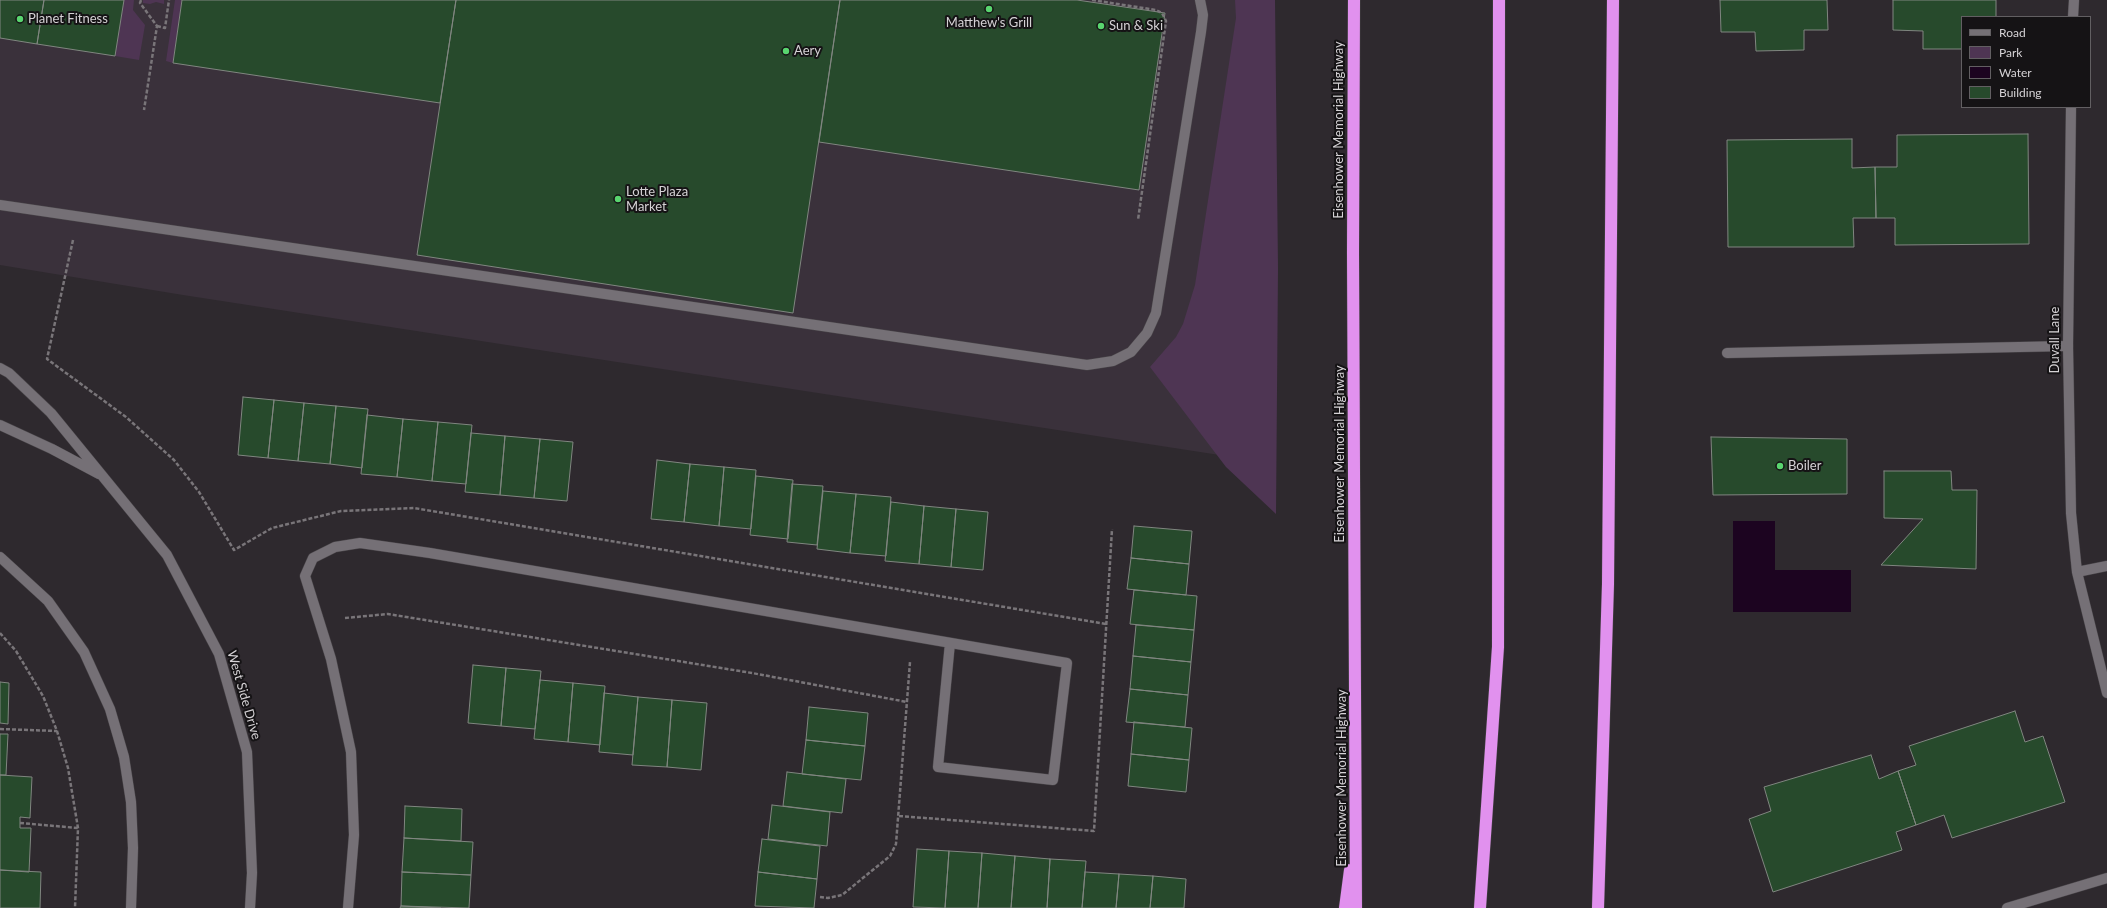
<!DOCTYPE html>
<style>
body{margin:0}
#map{position:relative;width:2107px;height:908px;overflow:hidden;background:#2e292e;font-family:Lato,sans-serif}
canvas{display:block}
.legend{position:absolute;left:1961px;top:16px;width:130px;height:92px;box-sizing:border-box;background:#151315;border:1px solid #625f62;margin:0;padding:5px 7px;list-style:none;font-size:12px;color:#d5d2d5}
.legend li{display:flex;align-items:center;gap:8px;height:20px}
.legend b{width:20px;border:1px solid #625f62}
</style>
<div id="map">
<canvas width="2107" height="908"></canvas>
<ul class="legend">
<li><b style="height:5px;background:#757076"></b>Road</li>
<li><b style="height:11px;background:#4e3553"></b>Park</li>
<li><b style="height:11px;background:#1c0420"></b>Water</li>
<li><b style="height:11px;background:#274a2c"></b>Building</li>
</ul>
</div>
<script>
const c = document.querySelector('canvas').getContext('2d');
c.lineJoin = 'round';
function paint(path, color) {
  c.fillStyle = color;
  c.fill(path, 'evenodd');
}
function toPath(rows) {
  const path = new Path2D();
  for (const r of rows) {
    path.moveTo(r[0], r[1]);
    for (let i = 2; i < r.length; i += 2) path.lineTo(r[i], r[i + 1]);
  }
  return path;
}
function strokePath(path, color, width, dash) {
  c.strokeStyle = color;
  c.lineWidth = width;
  c.lineCap = dash ? 'butt' : 'round';
  c.setLineDash(dash || []);
  c.stroke(path);
}
function label(font, color, halo, rows, align = 'center') {
  c.font = font + ' Lato,sans-serif';
  c.lineWidth = 4;
  c.setLineDash([]);
  c.textBaseline = 'middle';
  c.strokeStyle = halo;
  c.fillStyle = color;
  for (const [text, x, y, turn = 0] of rows) {
    c.save();
    c.translate(x, y);
    c.rotate((+turn || 0) * Math.PI / 180);
    c.textAlign = isNaN(turn) ? turn : align;
    if (halo) c.strokeText(text, 0, 0);
    c.fillText(text, 0, 0);
    c.restore();
  }
}
paint(toPath([
 [0,0,1240,0,1239,458,183,295,0,265]
]), '#3a313b');
paint(toPath([
 [124,0,134,0,133,10,145,25,139,60,115,56],
 [143,0,164,0,164,4,156,2,150,4,143,3],
 [175,0,182,0,173,63,166,61],
 [1235,0,1275,0,1278,268,1276,514,1226,467,1150,367,1176,337,1183,324,1195,285,1236,18]
]), '#4e3553');
paint(toPath([
 [1733,521,1775,521,1775,570,1851,570,1851,612,1733,612]
]), '#1c0420');
const building = toPath([
 [0,0,44,0,37,44,0,38,0,0],
 [44,0,124,0,115,56,37,44,44,0],
 [182,0,456,0,440,103,173,63,182,0],
 [456,0,840,0,793,313,417,255,456,0],
 [840,0,1077,0,1165,13,1139,190,819,142,840,0],
 [1720,0,1827,0,1828,30,1804,30,1804,50,1756,51,1755,32,1721,32,1720,0],
 [1893,0,1996,0,1996,17,1962,17,1962,49,1923,49,1923,31,1893,30,1893,0],
 [2028,134,2029,244,1895,245,1895,218,1876,218,1875,167,1897,167,1897,135,2028,134],
 [1852,139,1852,168,1875,167,1876,218,1853,218,1854,247,1728,247,1727,140,1852,139],
 [243,397,274,400,268,458,238,455,243,397],
 [274,400,304,403,298,461,268,458,274,400],
 [304,403,336,406,330,464,298,461,304,403],
 [336,406,368,409,362,468,330,464,336,406],
 [367,415,403,419,397,477,361,474,367,415],
 [403,419,438,422,432,481,397,477,403,419],
 [438,422,472,425,466,484,432,481,438,422],
 [471,433,505,436,500,495,465,492,471,433],
 [505,436,540,439,534,498,500,495,505,436],
 [1711,437,1847,439,1847,494,1713,495,1711,437],
 [540,439,573,442,567,501,534,498,540,439],
 [657,460,690,464,684,522,651,519,657,460],
 [690,464,724,467,719,526,684,522,690,464],
 [724,467,756,470,751,529,719,526,724,467],
 [1884,471,1951,471,1952,490,1977,490,1976,569,1881,565,1923,519,1884,518,1884,471],
 [756,476,793,480,788,539,750,535,756,476],
 [792,484,823,486,817,545,787,542,792,484],
 [823,491,856,494,850,553,817,549,823,491],
 [856,494,891,497,886,556,850,553,856,494],
 [891,502,924,506,919,564,885,561,891,502],
 [924,506,956,509,951,567,919,564,924,506],
 [956,509,988,512,983,570,951,567,956,509],
 [1134,526,1192,531,1189,564,1131,558,1134,526],
 [1131,558,1189,564,1186,595,1127,589,1131,558],
 [1134,590,1197,596,1194,630,1130,624,1134,590],
 [1136,625,1194,630,1191,662,1133,656,1136,625],
 [1133,656,1191,662,1188,695,1130,689,1133,656],
 [473,665,506,668,501,726,468,723,473,665],
 [506,668,541,671,535,729,501,726,506,668],
 [540,680,573,683,568,742,534,739,540,680],
 [0,682,9,683,8,724,0,723,0,682],
 [573,683,605,686,600,745,568,742,573,683],
 [1130,689,1188,695,1185,727,1126,722,1130,689],
 [604,693,638,697,633,755,599,752,604,693],
 [638,697,672,700,667,767,632,765,638,697],
 [672,700,707,703,701,770,667,767,672,700],
 [809,707,868,713,865,746,806,740,809,707],
 [2015,711,2025,742,2043,736,2065,802,1952,838,1944,815,1916,825,1898,771,1916,765,1909,746,2015,711],
 [1134,722,1192,728,1189,760,1131,754,1134,722],
 [0,734,8,734,6,775,0,775,0,734],
 [806,740,865,746,861,780,802,774,806,740],
 [1131,754,1189,760,1186,792,1128,786,1131,754],
 [1871,755,1879,779,1898,771,1916,825,1896,832,1902,850,1773,892,1749,819,1771,811,1764,787,1871,755],
 [787,772,846,779,842,813,783,806,787,772],
 [0,775,32,777,30,818,20,817,20,828,31,828,29,872,0,870,0,775],
 [772,805,830,812,827,846,768,839,772,805],
 [405,806,462,809,461,841,404,838,405,806],
 [404,838,473,842,471,875,402,872,404,838],
 [762,839,820,846,817,879,758,872,762,839],
 [917,849,949,851,945,908,913,907,917,849],
 [949,851,982,853,978,908,945,908,949,851],
 [982,853,1015,856,1011,908,978,908,982,853],
 [1015,856,1050,859,1047,908,1011,908,1015,856],
 [1050,859,1086,861,1082,908,1047,908,1050,859],
 [0,870,41,872,40,908,0,908,0,870],
 [402,872,471,875,469,908,401,906,402,872],
 [758,872,817,879,814,908,755,906,758,872],
 [1085,872,1119,874,1116,908,1082,908,1085,872],
 [1119,874,1153,876,1150,908,1116,908,1119,874],
 [1153,876,1186,879,1184,908,1150,908,1153,876],
 [401,906,441,908,400,908,401,906]
]);
paint(building, '#274a2c');
strokePath(building, '#808680', 1);
const lane = toPath([
 [0,205,1087,365,1113,361,1131,352,1147,333,1156,313,1201,32,1203,15,1200,0],
 [1727,353,2068,346],
 [0,557,48,601,84,652,110,709,124,757,131,802,133,848,131,908],
 [348,908,354,835,351,752,331,659,305,576,313,558,335,547,360,543,430,553,1067,663,1053,780,938,767,950,643],
 [2007,908,2107,878]
]);
const street = toPath([
 [2073,17,2074,0],
 [2071,107,2068,346,2071,513,2077,572,2107,693],
 [0,368,9,373,51,413,167,555,219,654,247,752,252,873,250,908],
 [0,425,52,449,99,474],
 [2077,572,2107,566]
]);
const highway = toPath([
 [1354,0,1353,253,1356,908],
 [1345,908,1350,870],
 [1480,908,1498,647,1499,0],
 [1598,908,1608,584,1613,0]
]);
strokePath(lane, '#484448', 11);
strokePath(street, '#484448', 11);
strokePath(highway, '#484448', 13);
strokePath(toPath([
 [141,0,140,3,157,26,144,110],
 [1092,0,1156,10,1162,13,1166,21,1138,220],
 [157,26,165,28,169,0],
 [73,240,47,359,126,417,174,460,199,492,234,550,272,528,341,511,414,508,1106,624],
 [345,618,388,614,752,673,907,702],
 [0,633,16,651,43,696,57,731,68,768,78,828,75,908],
 [0,729,57,731],
 [899,816,1094,831,1112,529],
 [20,823,78,828],
 [820,897,828,898,842,895,890,856,896,844,910,662]
]), '#797579', 2.5, [4, 2]);
strokePath(lane, '#757076', 10);
strokePath(street, '#757076', 10);
strokePath(highway, '#e191ee', 12);
for (const [x, y, r, color] of [
 [989,9,4,"#59d56f"],
 [20,19,4,"#59d56f"],
 [1101,26,4,"#59d56f"],
 [786,51,4,"#59d56f"],
 [618,199,4,"#59d56f"],
 [1780,466,4,"#59d56f"]
]) {
  const dot = new Path2D();
  dot.arc(x, y, r, 0, 2 * Math.PI);
  c.fillStyle = color;
  c.fill(dot);
  strokePath(dot, '#151315', 1.5);
}
label('13px', '#d5d2d5', '#151315', [
 ["Planet Fitness",28,19],
 ["Matthew's Grill",989,23,"center"],
 ["Sun & Ski",1109,26],
 ["Aery",794,51],
 ["Lotte Plaza",626,192],
 ["Market",626,207],
 ["Boiler",1788,466]
], 'left');
label('13px', '#d5d2d5', '#151315', [
 ["Eisenhower Memorial Highway",1339,130,-90],
 ["Duvall Lane",2055,340,-90],
 ["Eisenhower Memorial Highway",1340,454,-90],
 ["West Side Drive",244,695,74],
 ["Eisenhower Memorial Highway",1342,778,-90]
]);
</script>
